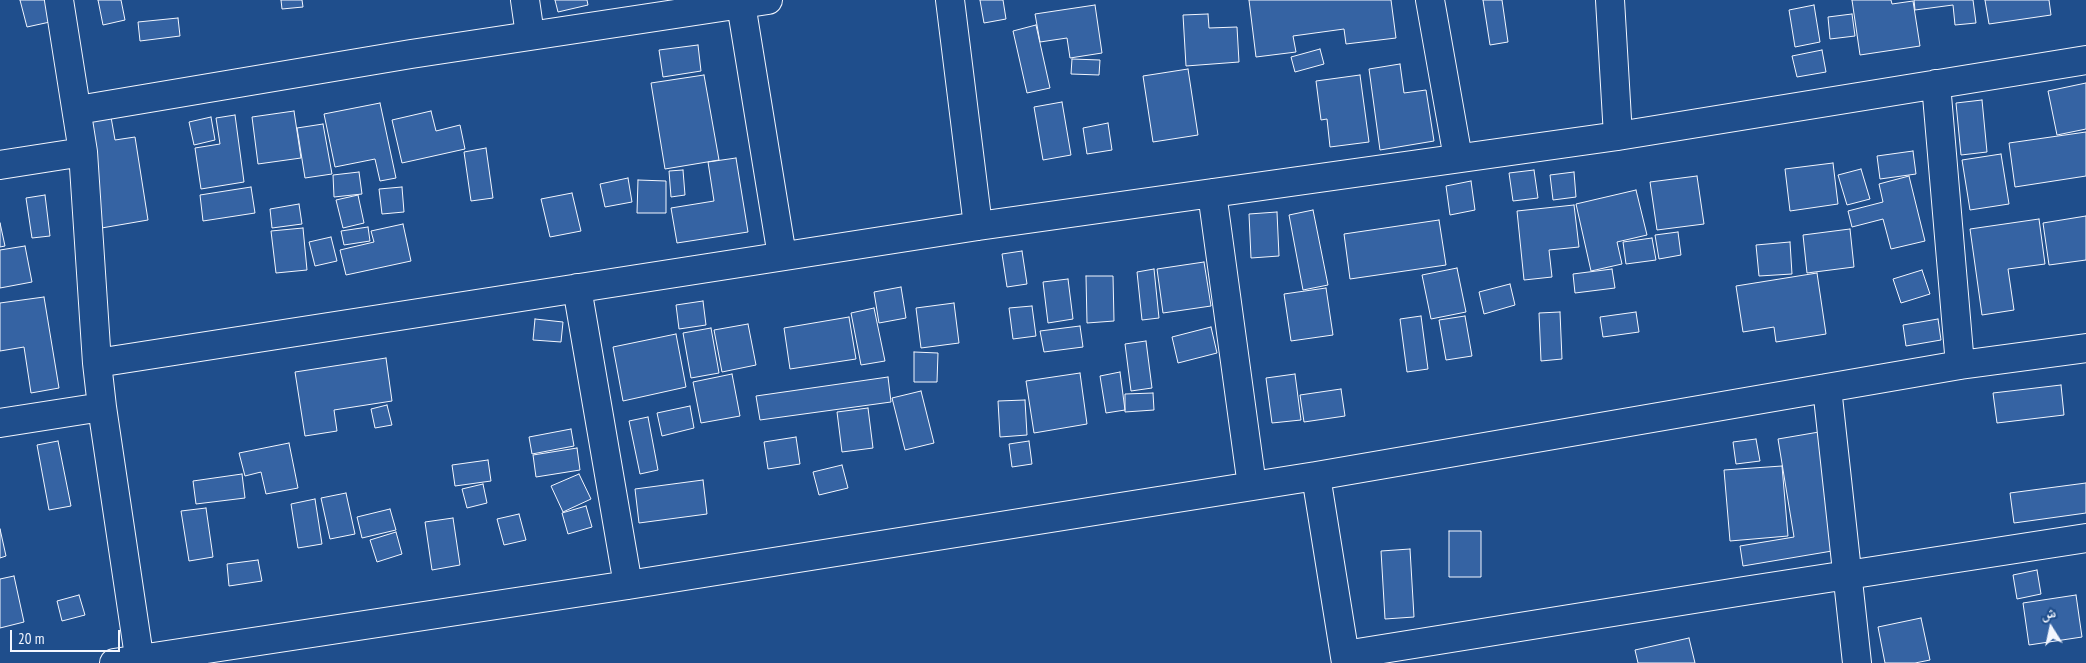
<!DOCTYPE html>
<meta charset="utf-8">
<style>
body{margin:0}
#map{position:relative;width:2086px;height:663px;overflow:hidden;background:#1f4e8c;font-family:"PT Sans Narrow","Noto Naskh Arabic",sans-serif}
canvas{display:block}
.north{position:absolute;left:2026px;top:603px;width:50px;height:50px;-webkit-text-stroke:4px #1f4e8c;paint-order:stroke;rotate:350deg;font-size:14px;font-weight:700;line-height:20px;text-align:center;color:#f2f6ff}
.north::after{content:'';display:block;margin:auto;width:18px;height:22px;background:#f2f6ff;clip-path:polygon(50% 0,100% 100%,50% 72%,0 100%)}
.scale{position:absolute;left:10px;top:630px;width:110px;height:22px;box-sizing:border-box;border:2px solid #f2f6ff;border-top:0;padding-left:6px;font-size:15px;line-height:18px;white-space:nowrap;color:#f2f6ff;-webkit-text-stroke:4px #1f4e8c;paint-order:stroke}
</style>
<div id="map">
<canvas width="2086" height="663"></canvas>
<div class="north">ش</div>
<div class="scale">20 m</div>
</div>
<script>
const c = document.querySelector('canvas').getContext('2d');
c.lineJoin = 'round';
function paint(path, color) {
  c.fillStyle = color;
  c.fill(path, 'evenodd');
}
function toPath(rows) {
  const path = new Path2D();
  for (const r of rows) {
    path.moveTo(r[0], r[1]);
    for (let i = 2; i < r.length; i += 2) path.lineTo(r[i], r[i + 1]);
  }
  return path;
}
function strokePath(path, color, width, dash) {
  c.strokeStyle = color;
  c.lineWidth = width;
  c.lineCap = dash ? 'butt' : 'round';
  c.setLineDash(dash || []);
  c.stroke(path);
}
const building = toPath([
 [20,0,55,0,59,20,27,27,20,0],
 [98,0,121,0,125,20,103,25,98,0],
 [281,0,302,0,303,7,282,9,281,0],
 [555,0,587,0,588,5,558,12,555,0],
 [980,0,1003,0,1006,19,984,23,980,0],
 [1249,0,1391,0,1396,38,1346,44,1344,29,1293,36,1296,52,1256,57,1249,0],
 [1483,0,1502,0,1508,42,1490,45,1483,0],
 [1852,0,1891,0,1892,4,1913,1,1920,46,1860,55,1852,0],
 [1914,0,1973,0,1976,23,1955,25,1953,5,1915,10,1914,0],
 [1985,0,2049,0,2051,15,1989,24,1985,0],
 [1095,5,1102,53,1070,58,1067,38,1040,42,1035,14,1095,5],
 [1814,5,1820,42,1795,47,1789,10,1814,5],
 [1208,14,1209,28,1237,27,1239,62,1186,66,1183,15,1208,14],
 [1852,14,1855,36,1830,39,1828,17,1852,14],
 [178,18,180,36,140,41,138,22,178,18],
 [1036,25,1050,88,1027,93,1013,31,1036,25],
 [698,45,701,71,663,77,659,50,698,45],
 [1320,49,1324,64,1295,72,1291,57,1320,49],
 [1822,50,1826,72,1797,77,1792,56,1822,50],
 [1072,59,1100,60,1099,75,1071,74,1072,59],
 [1400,64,1404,93,1426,90,1434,141,1380,150,1369,69,1400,64],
 [1188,69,1198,135,1153,142,1143,76,1188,69],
 [704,75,719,160,665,169,651,83,704,75],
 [1360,75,1369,142,1330,147,1327,119,1321,120,1316,81,1360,75],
 [2086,83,2086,129,2057,135,2048,91,2086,83],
 [1982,100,1987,152,1961,155,1956,103,1982,100],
 [1062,102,1071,155,1043,160,1034,107,1062,102],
 [380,103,396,178,380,181,375,159,335,167,324,114,380,103],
 [294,111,301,158,258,164,252,117,294,111],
 [431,111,436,131,460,125,465,149,402,163,392,120,431,111],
 [235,115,244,182,201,189,195,148,220,144,216,118,235,115],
 [111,117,115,140,135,137,148,220,90,230,73,123,111,117],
 [211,117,215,140,194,145,189,122,211,117],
 [1108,123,1112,150,1087,154,1083,128,1108,123],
 [323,124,332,174,305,178,297,128,323,124],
 [2086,132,2086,176,2015,187,2009,143,2086,132],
 [486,148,493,198,471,201,464,152,486,148],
 [1913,151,1916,174,1880,179,1877,156,1913,151],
 [2001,154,2009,204,1970,210,1962,160,2001,154],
 [736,158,748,232,677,243,671,208,714,201,708,162,736,158],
 [1833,163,1838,204,1790,211,1785,169,1833,163],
 [1861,169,1870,199,1847,205,1838,175,1861,169],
 [683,170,685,195,671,197,669,171,683,170],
 [1534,170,1538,198,1513,201,1509,173,1534,170],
 [359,172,362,194,334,197,333,175,359,172],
 [1574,172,1576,197,1553,200,1550,175,1574,172],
 [1697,176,1704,224,1657,230,1650,182,1697,176],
 [1909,176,1925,241,1891,249,1883,219,1852,227,1848,211,1883,202,1879,184,1909,176],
 [628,178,632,202,605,207,600,184,628,178],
 [638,180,666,181,666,213,637,213,638,180],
 [1471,181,1475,210,1450,215,1446,186,1471,181],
 [251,187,255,213,203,221,200,195,251,187],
 [402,187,404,212,382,214,379,189,402,187],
 [1636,190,1647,235,1617,242,1622,264,1591,271,1576,204,1636,190],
 [572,193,581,231,550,237,541,199,572,193],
 [45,195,50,236,32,238,26,198,45,195],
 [358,195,364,223,343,228,336,200,358,195],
 [299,204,302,224,272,228,270,209,299,204],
 [1574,205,1579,247,1549,250,1552,277,1524,280,1517,211,1574,205],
 [1313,210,1328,285,1303,290,1289,215,1313,210],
 [1277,212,1279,256,1251,258,1249,214,1277,212],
 [2086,216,2086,260,2049,265,2043,223,2086,216],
 [2039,219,2045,264,2008,269,2014,310,1982,315,1970,229,2039,219],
 [1439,220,1446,265,1350,279,1344,234,1439,220],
 [0,223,5,246,0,247,0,223],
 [403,224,411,261,346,275,340,250,374,242,371,231,403,224],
 [368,227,370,241,344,245,341,231,368,227],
 [303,228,307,270,276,273,271,231,303,228],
 [1850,229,1854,267,1807,273,1803,235,1850,229],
 [1678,232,1681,255,1659,259,1655,235,1678,232],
 [331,237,337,261,315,266,309,242,331,237],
 [1652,238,1656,260,1626,264,1623,242,1652,238],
 [1790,242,1792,274,1759,276,1756,245,1790,242],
 [25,246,32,282,0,288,0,250,25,246],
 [1022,251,1027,284,1007,287,1002,254,1022,251],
 [1204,262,1211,306,1163,313,1157,269,1204,262],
 [1457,268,1466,312,1431,319,1422,275,1457,268],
 [1154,269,1159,318,1142,320,1137,272,1154,269],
 [1612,269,1615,288,1575,293,1573,274,1612,269],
 [1922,270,1930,294,1901,303,1893,279,1922,270],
 [1817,273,1826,334,1776,342,1774,327,1743,332,1736,286,1817,273],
 [1086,276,1113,276,1114,321,1087,323,1086,276],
 [1068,279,1073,319,1048,323,1043,282,1068,279],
 [1510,284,1515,305,1484,314,1479,292,1510,284],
 [901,287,906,318,879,323,874,292,901,287],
 [1326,288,1333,335,1291,341,1284,294,1326,288],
 [44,297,59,388,31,393,24,347,0,351,0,303,44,297],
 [703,301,706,325,679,329,676,305,703,301],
 [954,303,959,343,921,348,916,308,954,303],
 [1032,306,1036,336,1013,339,1009,308,1032,306],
 [874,308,885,361,861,365,851,313,874,308],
 [1560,312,1562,359,1541,361,1539,313,1560,312],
 [1636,312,1639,332,1603,337,1600,317,1636,312],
 [1421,316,1428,369,1407,372,1400,319,1421,316],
 [1465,316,1472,356,1446,360,1439,320,1465,316],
 [849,317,856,359,790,369,784,328,849,317],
 [535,319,563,322,561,342,533,340,535,319],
 [1938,319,1941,340,1906,346,1903,325,1938,319],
 [748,324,756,365,722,372,714,330,748,324],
 [1080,326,1083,347,1044,352,1040,331,1080,326],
 [1211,327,1217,353,1178,363,1172,337,1211,327],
 [711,328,719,373,691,378,683,333,711,328],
 [676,334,686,387,623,401,613,347,676,334],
 [1146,341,1152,388,1131,391,1125,344,1146,341],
 [914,352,938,353,937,382,914,382,914,352],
 [386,358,392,401,334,410,337,431,305,436,295,372,386,358],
 [1120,372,1125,410,1106,413,1100,376,1120,372],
 [1080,373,1087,424,1034,433,1026,381,1080,373],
 [732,374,740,416,701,423,693,382,732,374],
 [1295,374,1301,420,1272,423,1266,378,1295,374],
 [888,377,891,402,760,420,756,396,888,377],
 [2061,385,2064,415,1997,423,1993,393,2061,385],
 [1341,389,1345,416,1304,422,1300,395,1341,389],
 [921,391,934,443,905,450,892,398,921,391],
 [1153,393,1154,410,1125,412,1125,394,1153,393],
 [1025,400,1027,435,1000,437,998,401,1025,400],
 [387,405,392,425,375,428,371,409,387,405],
 [690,406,694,428,662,436,657,413,690,406],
 [868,408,873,448,842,452,837,412,868,408],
 [648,417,658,470,640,474,629,421,648,417],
 [571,429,574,446,532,454,529,437,571,429],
 [1819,432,1838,550,1743,566,1740,546,1794,537,1778,439,1819,432],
 [796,437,800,464,768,469,764,442,796,437],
 [1756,439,1760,461,1736,464,1733,442,1756,439],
 [58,441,71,506,49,510,37,445,58,441],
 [1029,441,1032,464,1012,467,1009,444,1029,441],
 [289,443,298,488,266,494,261,472,245,476,239,453,289,443],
 [577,448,580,470,536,477,533,455,577,448],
 [488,460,491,481,455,486,452,465,488,460],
 [842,465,848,488,819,495,813,472,842,465],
 [1782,466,1788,536,1730,541,1724,470,1782,466],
 [242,474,245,498,196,504,193,481,242,474],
 [579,474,591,499,563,512,551,486,579,474],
 [703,480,707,514,639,523,635,489,703,480],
 [2086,483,2086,513,2014,523,2010,493,2086,483],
 [483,484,487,503,467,508,462,489,483,484],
 [346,493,355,534,330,539,321,498,346,493],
 [315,499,322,544,298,548,291,504,315,499],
 [586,506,592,527,568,534,562,513,586,506],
 [206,508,213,557,189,561,181,511,206,508],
 [390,509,396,530,362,538,357,517,390,509],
 [519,514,526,540,504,545,497,519,519,514],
 [453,518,460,565,432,570,425,522,453,518],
 [0,529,6,556,0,558,0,529],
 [1449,531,1481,531,1481,577,1449,577,1449,531],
 [396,532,402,554,377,562,370,540,396,532],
 [1410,549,1414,617,1385,619,1381,551,1410,549],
 [258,560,262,581,229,586,227,564,258,560],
 [2037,570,2041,594,2017,599,2013,575,2037,570],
 [14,576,24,622,0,628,0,579,14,576],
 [79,595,85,615,62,621,57,601,79,595],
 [2076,595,2082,637,2029,645,2023,603,2076,595],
 [1921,618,1930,660,1915,663,1885,663,1878,627,1921,618],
 [1689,638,1695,663,1638,663,1635,650,1689,638]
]);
paint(building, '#3563a3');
strokePath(building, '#f2f6ff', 1);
const minor = toPath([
 [59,0,83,152,97,363,102,407,140,663],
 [525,0,530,35],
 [950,0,978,226],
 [1430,0,1458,158],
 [1610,0,1618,136],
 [741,4,782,256],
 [1936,84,1960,365],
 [78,110,411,54,768,0],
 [0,165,83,152],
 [1212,193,1252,486],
 [577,288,628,585],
 [97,363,978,226,1618,136,2086,60],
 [1827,388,1857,663],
 [0,423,102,407],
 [1316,476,1346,663],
 [1345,655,1744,591,2086,538],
 [114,663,628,585,1316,476,1960,365,2086,348]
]);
strokePath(minor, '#f2f6ff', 30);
strokePath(minor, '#1f4e8c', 28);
</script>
